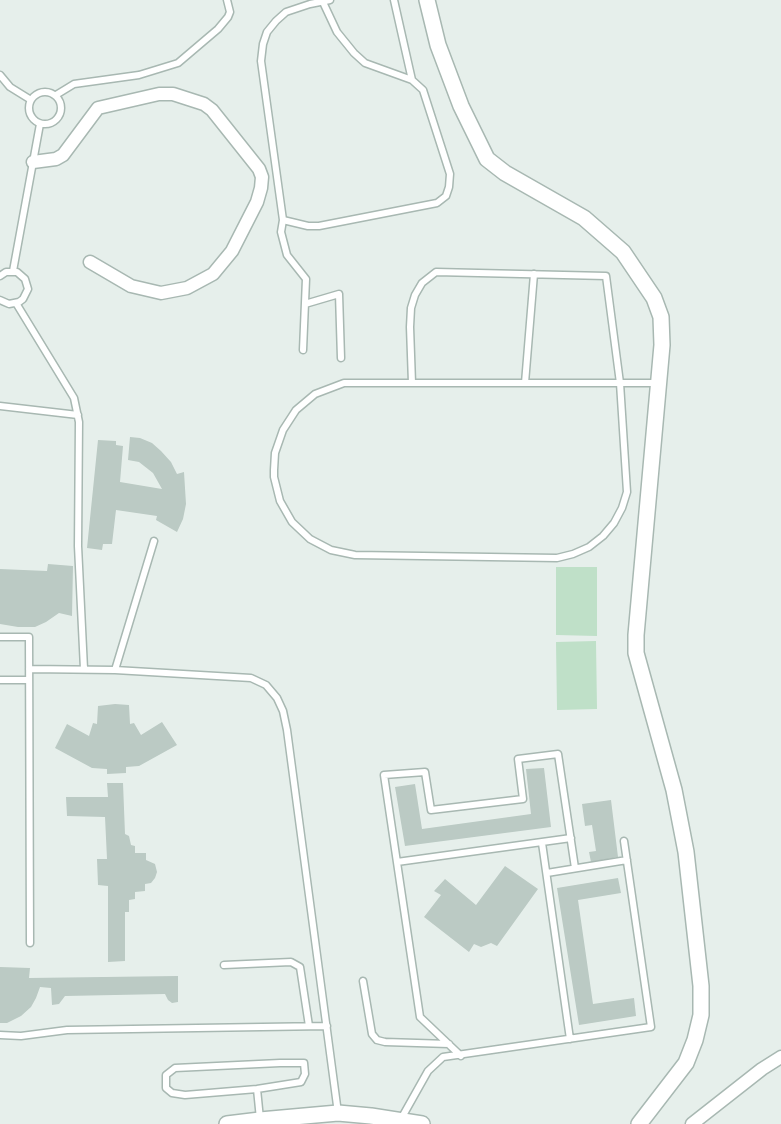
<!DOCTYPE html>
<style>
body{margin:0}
canvas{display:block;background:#e6efeb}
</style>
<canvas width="781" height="1124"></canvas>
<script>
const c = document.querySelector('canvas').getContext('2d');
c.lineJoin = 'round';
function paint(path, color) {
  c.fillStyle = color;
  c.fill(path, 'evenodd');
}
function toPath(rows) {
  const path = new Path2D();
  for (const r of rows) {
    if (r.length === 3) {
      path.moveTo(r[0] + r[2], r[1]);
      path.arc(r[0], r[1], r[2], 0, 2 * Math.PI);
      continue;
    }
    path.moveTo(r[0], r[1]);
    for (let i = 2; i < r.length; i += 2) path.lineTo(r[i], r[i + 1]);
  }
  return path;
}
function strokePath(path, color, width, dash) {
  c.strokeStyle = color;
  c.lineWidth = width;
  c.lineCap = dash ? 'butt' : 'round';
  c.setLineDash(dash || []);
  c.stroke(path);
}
paint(toPath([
 [556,567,597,567,597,636,556,635],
 [596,641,597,709,557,710,556,642]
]), '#bfe0c8');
paint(toPath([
 [130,437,140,438,152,443,161,451,171,462,177,474,184,472,186,504,183,519,177,532,156,520,157,516,116,510,112,544,103,544,102,550,87,548,98,440,116,441,116,445,123,446,120,482,162,489,153,473,139,462,128,460],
 [48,564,73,566,72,616,59,613,46,622,35,627,18,627,0,624,0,569,47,571],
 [115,704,129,705,130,724,134,723,141,735,162,722,177,745,139,766,126,767,126,773,107,774,107,769,92,768,55,748,67,724,89,736,93,723,97,724,98,706],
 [544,768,551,827,405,846,395,787,415,784,422,829,531,814,526,769],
 [107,783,123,783,125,834,129,836,131,845,135,846,135,853,146,853,146,860,155,864,157,872,155,878,151,883,145,884,145,891,135,892,135,899,129,900,129,912,125,912,125,961,108,962,108,886,98,885,97,859,107,859,105,817,67,816,66,797,108,797],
 [611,800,618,857,591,862,589,852,596,851,592,825,585,826,582,804],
 [505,866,538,889,497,946,491,943,481,947,474,944,469,952,424,917,441,895,434,891,445,879,476,905],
 [618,878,621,893,578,900,593,1004,634,998,636,1016,579,1025,557,888],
 [0,967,30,968,29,978,178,976,178,1002,172,1003,168,1000,165,994,65,996,59,1004,52,1005,51,988,40,987,36,998,31,1007,21,1016,7,1023,0,1023]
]), '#bbcac4');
const service = toPath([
 [322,0,337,32,354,53,365,63,412,80],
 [330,0,310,4,286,12,276,21,267,32,263,44,261,61,283,220,308,226,319,226,437,203,446,196,449,187,450,174,423,90,412,80,394,0],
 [0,75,10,87,31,100],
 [45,108,16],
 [56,95,74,84,139,75,178,63,218,29,228,17,230,12,227,0],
 [283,220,281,232,287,255,306,279,303,350],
 [13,271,40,124],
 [0,276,6,272,17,272,25,279,28,289,23,299,19,302,9,304,0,300],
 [16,303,74,398,79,422,78,546,84,669],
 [305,304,339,294,341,358],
 [412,383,410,327,411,308,415,295,422,283,436,272,606,276,620,383,627,492,622,508,614,523,603,536,589,547,573,554,557,558,355,555,331,550,310,539,292,522,280,501,274,477,274,470,275,453,283,430,296,410,315,394,344,383,658,383],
 [525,383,534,274],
 [0,406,78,415],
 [0,637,29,637,30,943],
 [29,669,115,670,251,678,266,685,277,698,283,711,287,730,338,1113],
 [115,670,154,541],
 [0,680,29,680],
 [542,843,570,1039],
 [397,862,571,838],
 [547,873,627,860],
 [224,965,291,962,300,967,309,1026],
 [363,981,372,1034,377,1040,385,1042,449,1044],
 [0,1035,21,1036,67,1030,327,1026],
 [461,1056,420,1017,384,775,425,772,431,810,523,799,518,759,558,754,575,868],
 [280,1063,304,1063,305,1074,301,1082,257,1089,185,1095,172,1093,166,1088,166,1075,175,1068,280,1063],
 [257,1089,260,1119],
 [401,1119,428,1071,443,1057,651,1027,624,841]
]);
const minor = toPath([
 [33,162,56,159,63,155,98,108,159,94,173,94,204,104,212,110,259,169,262,177,261,188,257,202,232,251,213,274,187,288,161,293,131,286,90,262],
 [692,1124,762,1069,781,1057]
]);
const tertiary = toPath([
 [427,0,438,45,461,106,487,159,505,173,584,218,623,252,654,298,661,317,662,345,636,635,636,653,674,790,686,852,701,986,701,1015,695,1040,686,1063,639,1124],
 [227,1124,260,1120,338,1113,371,1116,422,1124]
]);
strokePath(service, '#a8b8b2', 9);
strokePath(minor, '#a8b8b2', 15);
strokePath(tertiary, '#a8b8b2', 18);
strokePath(service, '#fff', 6);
strokePath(minor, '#fff', 12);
strokePath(tertiary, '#fff', 15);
</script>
